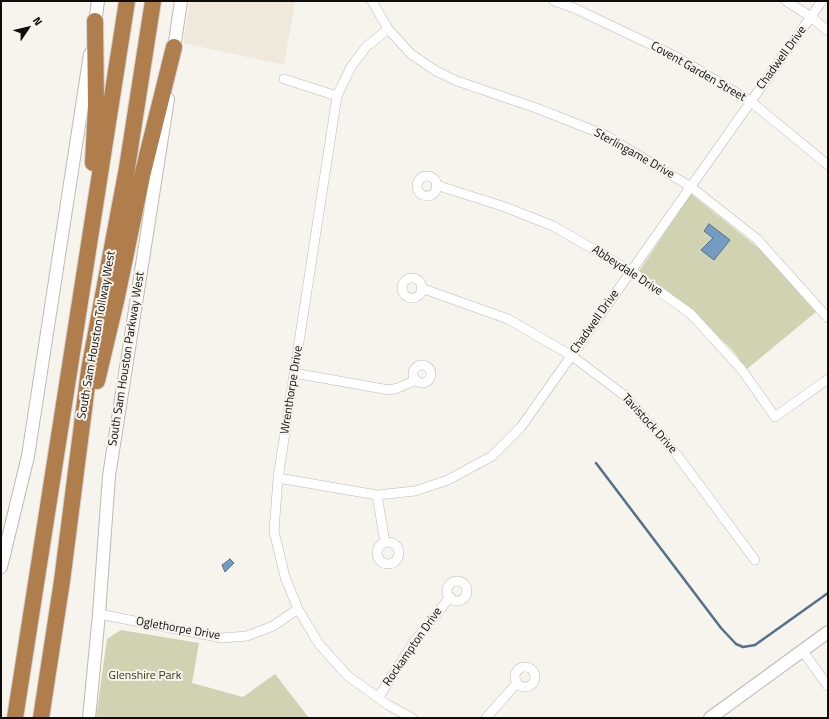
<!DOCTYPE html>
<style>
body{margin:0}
#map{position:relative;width:829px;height:719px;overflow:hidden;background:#f7f4ee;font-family:"Titillium Web",sans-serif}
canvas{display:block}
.frame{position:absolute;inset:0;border:2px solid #0e0d0b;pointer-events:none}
.north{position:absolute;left:8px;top:8px;width:40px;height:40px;-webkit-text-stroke:3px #f7f4ee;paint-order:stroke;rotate:55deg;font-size:11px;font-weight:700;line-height:16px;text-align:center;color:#0e0d0b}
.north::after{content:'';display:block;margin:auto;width:14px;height:18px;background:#0e0d0b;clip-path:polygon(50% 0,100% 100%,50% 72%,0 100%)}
</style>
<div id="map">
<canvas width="829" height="719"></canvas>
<div class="frame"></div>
<div class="north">N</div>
</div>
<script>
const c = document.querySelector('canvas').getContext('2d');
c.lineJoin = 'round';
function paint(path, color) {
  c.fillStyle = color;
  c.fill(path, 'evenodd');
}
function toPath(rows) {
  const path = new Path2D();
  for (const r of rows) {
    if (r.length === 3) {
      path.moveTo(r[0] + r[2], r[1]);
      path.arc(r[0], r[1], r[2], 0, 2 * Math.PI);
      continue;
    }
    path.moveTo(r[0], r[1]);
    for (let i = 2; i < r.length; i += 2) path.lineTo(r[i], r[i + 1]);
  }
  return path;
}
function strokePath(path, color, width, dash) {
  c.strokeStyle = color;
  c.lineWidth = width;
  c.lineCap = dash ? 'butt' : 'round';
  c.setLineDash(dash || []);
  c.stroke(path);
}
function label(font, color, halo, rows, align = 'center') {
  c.font = font + ' "Titillium Web",sans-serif';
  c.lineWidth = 4;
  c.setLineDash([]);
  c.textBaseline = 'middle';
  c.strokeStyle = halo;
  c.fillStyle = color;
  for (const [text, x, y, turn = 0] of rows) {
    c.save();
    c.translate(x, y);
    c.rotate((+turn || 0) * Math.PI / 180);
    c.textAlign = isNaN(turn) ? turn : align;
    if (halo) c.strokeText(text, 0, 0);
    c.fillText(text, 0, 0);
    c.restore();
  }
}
paint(toPath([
 [190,1,295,1,284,65,183,43]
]), '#efe8db');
paint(toPath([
 [691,194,761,250,816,312,747,369,733,351,692,310,639,271],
 [121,630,199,643,192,683,243,697,275,674,309,718,96,718,107,639]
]), '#d0d2b1');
const water = toPath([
 [709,224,730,240,714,260,701,250,713,238,704,231,709,224],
 [230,559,234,563,225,572,222,565,230,559]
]);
paint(water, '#749bc2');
strokePath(water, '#55708b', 1);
strokePath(toPath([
 [596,463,721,628,736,644,743,647,755,645,828,593]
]), '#55708b', 2.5);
const street = toPath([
 [372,1,388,29,411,54,436,71,457,81,536,108,605,135,691,187,757,239,828,318],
 [554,1,574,8,677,57,750,101,828,165],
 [786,1,811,17,828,31],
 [388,29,366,47,351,67,337,96,278,478,274,531,285,577,298,609,319,644,348,676,388,705,412,718],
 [284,79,337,96],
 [427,186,10],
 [436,185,505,207,553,226,631,271,691,314,742,370,775,417,828,379],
 [412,288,10],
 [421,288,508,319,572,356,625,396,677,455,755,560],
 [422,374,9],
 [294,373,389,390,398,388,416,380],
 [278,478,377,495,415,491,448,480,492,456,521,427,822,1],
 [377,495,385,543],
 [388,553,11],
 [457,591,10],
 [99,614,222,638,247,636,273,626,298,609],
 [802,650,828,686],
 [525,677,10],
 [378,698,414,642,450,597],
 [486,718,517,683]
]);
const secondary = toPath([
 [94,30,98,1],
 [173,55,181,1],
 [1,567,28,456,90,54],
 [89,718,99,614,109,476,168,99],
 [710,718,828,632]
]);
const highway = toPath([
 [93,163,96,107,95,21],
 [97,381,116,301,142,176,174,47],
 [15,718,127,1],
 [41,718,62,581,89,370,127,168,153,1]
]);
strokePath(street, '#bcb9b3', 10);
strokePath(secondary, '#bcb9b3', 14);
strokePath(highway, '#d4d3d3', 18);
strokePath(street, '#fff', 9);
strokePath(secondary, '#fff', 12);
strokePath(highway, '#af7e4c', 16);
label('12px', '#0e0d0b', '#f7f4ee', [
 ["Chadwell Drive",782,58,-54],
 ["Covent Garden Street",698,72,30],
 ["Sterlingame Drive",634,154,29],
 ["Abbeydale Drive",627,271,33],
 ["Chadwell Drive",595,322,-55],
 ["South Sam Houston Tollway West",97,335,-80],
 ["South Sam Houston Parkway West",127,359,-81],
 ["Wrenthorpe Drive",292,390,-81],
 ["Tavistock Drive",649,424,48],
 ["Oglethorpe Drive",178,629,10],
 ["Rockampton Drive",413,647,-55]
]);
label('12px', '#393a0f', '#f7f4ee', [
 ["Glenshire Park",145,676]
]);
</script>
